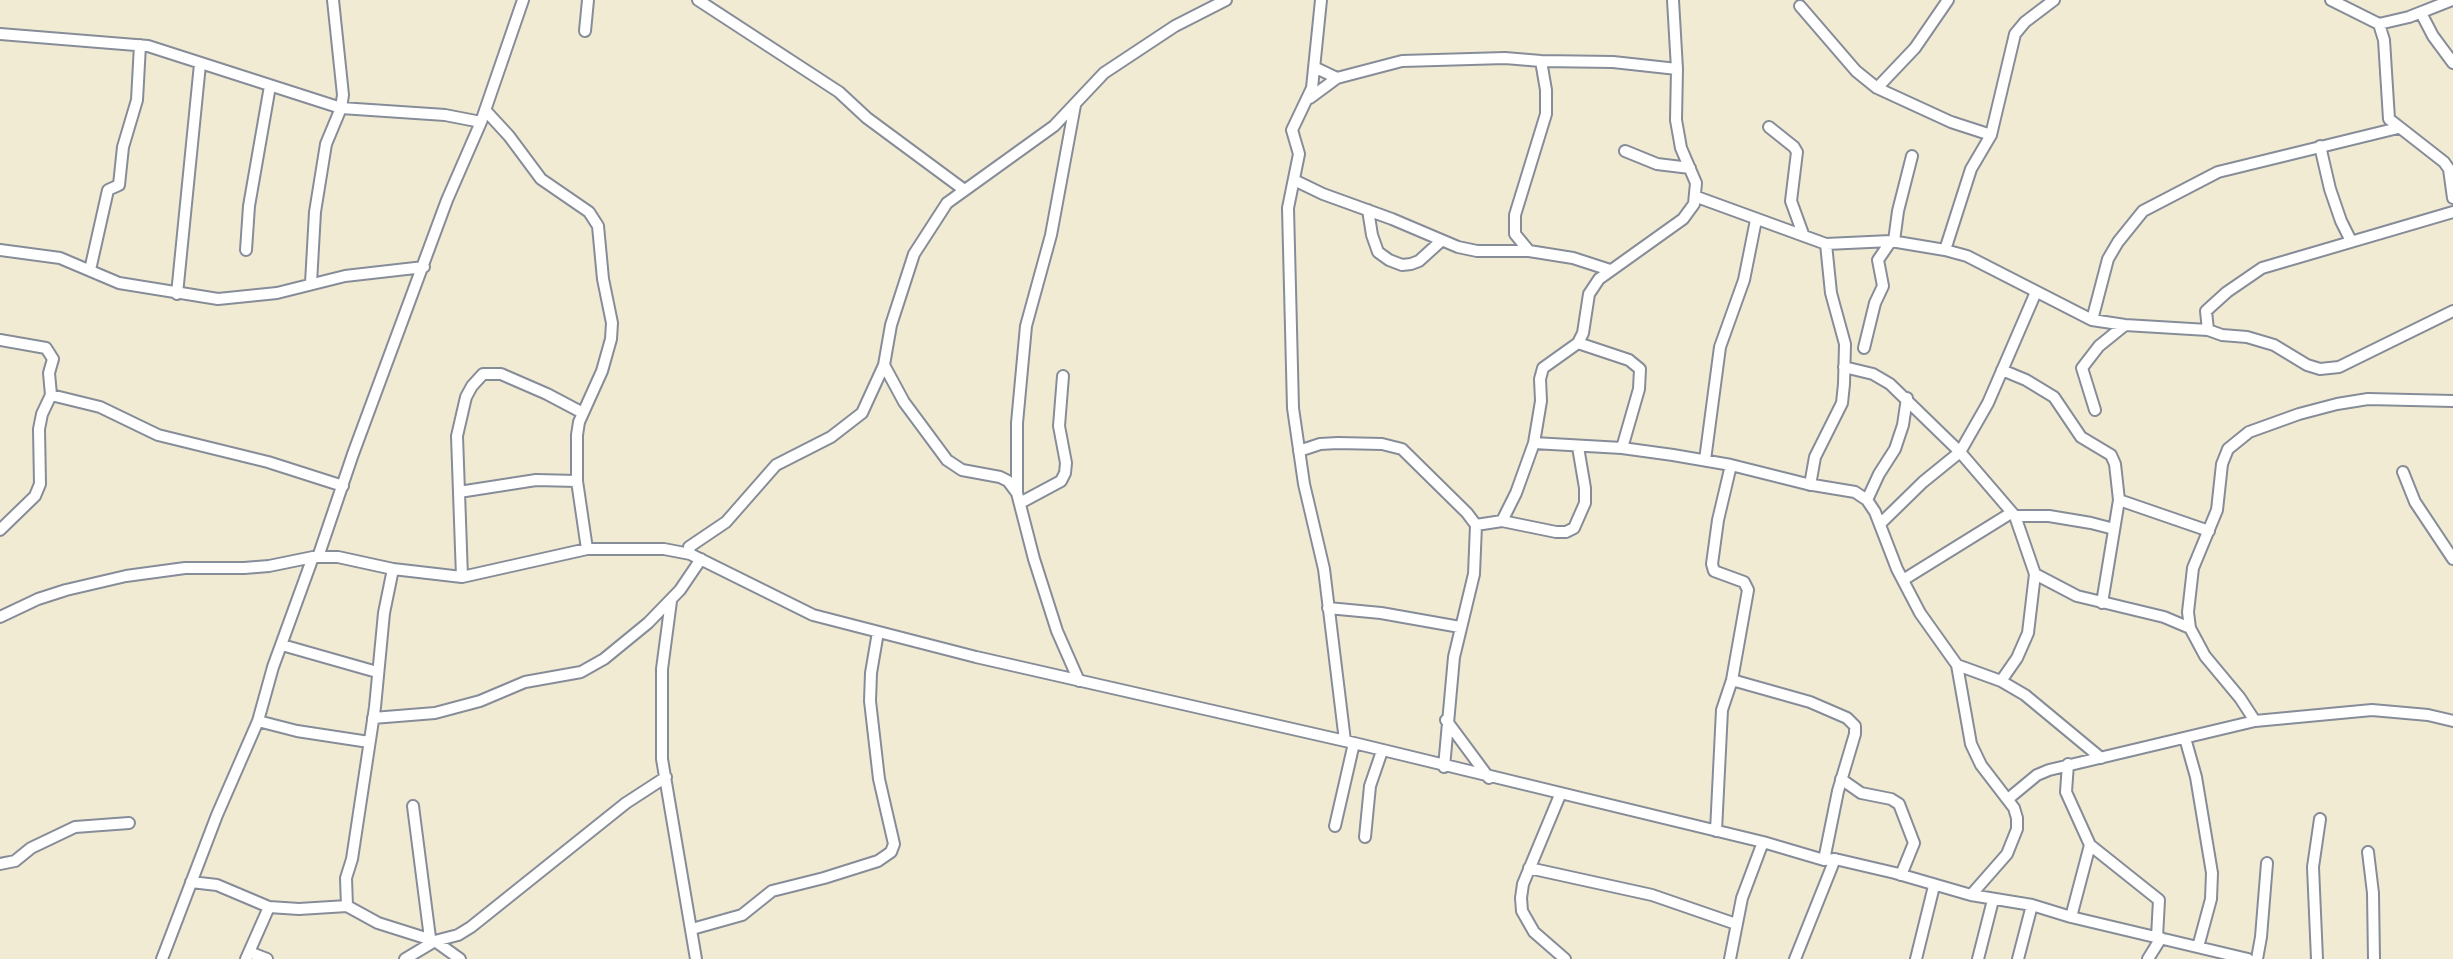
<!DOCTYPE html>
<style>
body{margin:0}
canvas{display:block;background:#f2ebd4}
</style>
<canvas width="2453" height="959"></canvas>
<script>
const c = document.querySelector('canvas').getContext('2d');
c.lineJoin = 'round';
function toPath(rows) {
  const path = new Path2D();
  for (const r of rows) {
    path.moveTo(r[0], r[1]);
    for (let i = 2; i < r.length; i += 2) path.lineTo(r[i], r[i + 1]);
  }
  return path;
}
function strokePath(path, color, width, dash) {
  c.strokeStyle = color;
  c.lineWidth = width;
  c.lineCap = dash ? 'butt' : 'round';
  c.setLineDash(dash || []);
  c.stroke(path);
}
const minor = toPath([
 [698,0,839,92,867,118,963,189],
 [1321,0,1312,88,1292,130,1299,154,1288,208,1293,408,1304,484,1324,569,1345,741],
 [2331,0,2379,24,2409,17,2452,0],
 [1800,6,1856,71,1877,88,1951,122,1991,135],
 [2421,13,2433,36,2453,63],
 [2379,24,2384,40,2389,119,2444,162,2449,169,2453,198],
 [585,31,588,0],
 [0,34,148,46,341,108,445,115,481,122],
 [1316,68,1337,78,1402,61,1505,58,1541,61,1613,62,1677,69],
 [1877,88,1915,48,1948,0],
 [1310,98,1337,78],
 [485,110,509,136,541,179,589,212,598,226,603,279,612,323,611,339,602,371,579,422,577,435,577,481,587,549],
 [1769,127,1794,147,1797,152,1791,201,1803,234],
 [2320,146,2330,189,2341,221,2351,241],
 [1625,151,1657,164,1690,168],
 [1294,180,1323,194,1392,219,1458,247,1477,251,1529,251,1573,258,1610,270],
 [1697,197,1826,244,1891,241,1945,250,1967,256,2092,320,2125,325,2208,330,2222,335,2247,337,2274,345,2307,365,2320,369,2339,367,2453,311],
 [1368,210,1372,235,1378,252,1389,260,1402,265,1411,264,1419,261,1441,241],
 [1894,241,1898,211,1912,156],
 [0,250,60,258,119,283,218,299,277,293,345,276,424,267],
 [246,250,249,206,270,86],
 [1945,250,1971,169,1991,135,2015,34,2025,22,2054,0],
 [1529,251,1515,234,1515,215,1546,114,1546,90,1541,61],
 [90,270,108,190,119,185,123,147,137,100,140,45],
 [311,283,315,212,326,144,341,108,343,95,333,0],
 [177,294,200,64],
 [2092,320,2108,259,2118,242,2143,211,2218,172,2398,128],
 [2208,330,2206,311,2227,292,2262,268,2453,212],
 [0,340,46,348,53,359,49,373,51,395,42,414,39,429,40,484,35,496,0,530],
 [1578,343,1629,360,1640,369,1639,389,1622,448],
 [1864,348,1875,303,1883,286,1878,260,1891,241],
 [884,365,904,402,947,460,962,470,1000,477,1008,481,1017,493,1034,559,1057,631,1079,681],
 [1844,367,1873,374,1890,384,1960,452,2015,516,2035,574,2077,596,2164,617,2190,628],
 [2002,370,2026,380,2054,397,2081,437,2111,455,2115,464,2119,500,2102,603],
 [51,395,100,407,158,435,268,462,343,486],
 [2095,410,2082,368,2099,346,2125,325],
 [1534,443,1622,448,1673,455,1731,465,1807,484,1855,492,1867,500,1875,512,1897,569,1920,613,1957,665,2001,681,2025,695,2101,758],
 [1299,451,1320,444,1338,443,1382,444,1402,449,1467,513,1476,525,1474,574,1454,657,1444,767],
 [1705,460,1720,347,1744,280,1756,220],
 [2403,472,2415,502,2453,559],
 [1810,485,1815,457,1842,403,1844,384,1845,344,1831,293,1826,244],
 [459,492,536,480,577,481],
 [1017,493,1017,423,1026,326,1051,235,1075,105],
 [1867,500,1879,474,1895,449,1903,425,1907,398],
 [2119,500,2209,531],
 [1020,503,1061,481,1065,473,1066,463,1059,426,1063,376],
 [2015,516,2049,516,2091,523,2114,529],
 [1502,521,1516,493,1534,443,1541,401,1540,379,1543,368,1578,343,1583,333,1589,294,1599,279,1683,219,1694,204,1696,183,1681,148,1676,120,1677,69,1673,0],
 [1880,524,1923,482,1960,452,1988,403,2036,292],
 [1476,525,1502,521,1556,532,1566,532,1574,528,1585,503,1585,488,1578,447],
 [690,554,689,547,726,522,776,465,831,437,862,413,884,365,891,325,914,254,947,203,1054,126,1104,73,1175,26,1226,0],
 [318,557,353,454,447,200,481,122,523,0],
 [462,577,457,436,466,397,472,386,483,374,501,374,547,394,583,413],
 [1903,580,2011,513],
 [671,601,662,669,662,759,696,959],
 [1328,608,1381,613,1460,627],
 [0,617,38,599,66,590,126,576,185,568,244,568,269,566,313,557,338,557,393,569,462,577,587,549,664,549,690,554,813,615,976,657,1354,743,1763,842,1824,860,1835,859,1895,873,1971,895,2032,905,2071,917,2248,959],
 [282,645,377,672],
 [1957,665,1971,744,1981,765,2014,808,2017,818,2017,829,2007,854,1971,895],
 [1732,680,1810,702,1847,718,1855,726,1855,734,1838,791,1824,860],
 [2001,681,2017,658,2028,633,2035,574],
 [373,718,435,713,480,701,525,682,581,672,604,659,648,623,680,590,701,559],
 [1446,720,1489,778],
 [258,721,297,731,369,742],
 [2255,721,2240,698,2205,656,2190,628,2188,612,2193,568,2217,510,2222,464,2228,449,2249,432,2299,414,2337,404,2368,399,2453,401],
 [2185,738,2196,777,2212,873,2211,899,2198,947],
 [2068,764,2066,792,2090,845,2159,900,2157,937],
 [1841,779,1861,793,1891,799,1899,804,1914,843,1901,875],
 [1560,795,1523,884,1521,898,1522,911,1534,932,1565,959],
 [2008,799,2037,775,2049,770,2255,721,2372,710,2428,715,2453,721],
 [413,806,430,938],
 [1335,826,1354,743],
 [1716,831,1722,710,1732,680,1748,590,1744,582,1714,571,1712,564,1718,520,1731,465],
 [1365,837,1370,786,1382,751],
 [2368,852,2373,893,2374,959],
 [0,864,15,861,31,848,75,827,129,823],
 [1529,868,1652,895,1736,924],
 [191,882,217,885,269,907,299,909,347,906,378,923,435,941,460,959],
 [347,906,346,878,352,859,375,707,384,613,393,569],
 [2071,917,2090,845],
 [692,929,742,915,772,891,824,878,878,861,891,852,894,844,879,779,870,701,871,673,878,632],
 [249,952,267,959],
 [162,959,217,815,258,721,273,667,313,557],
 [246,959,269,907],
 [405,959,435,941,458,935,471,927,626,803,666,777],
 [1730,959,1742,898,1763,842],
 [1795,959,1835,859],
 [1916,959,1934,886],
 [1978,959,1993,900],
 [2018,959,2032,905],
 [2148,959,2161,938],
 [2257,959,2261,937,2267,863],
 [2317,959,2313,867,2320,819]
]);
strokePath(minor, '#868d99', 14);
strokePath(minor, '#fff', 10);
</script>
